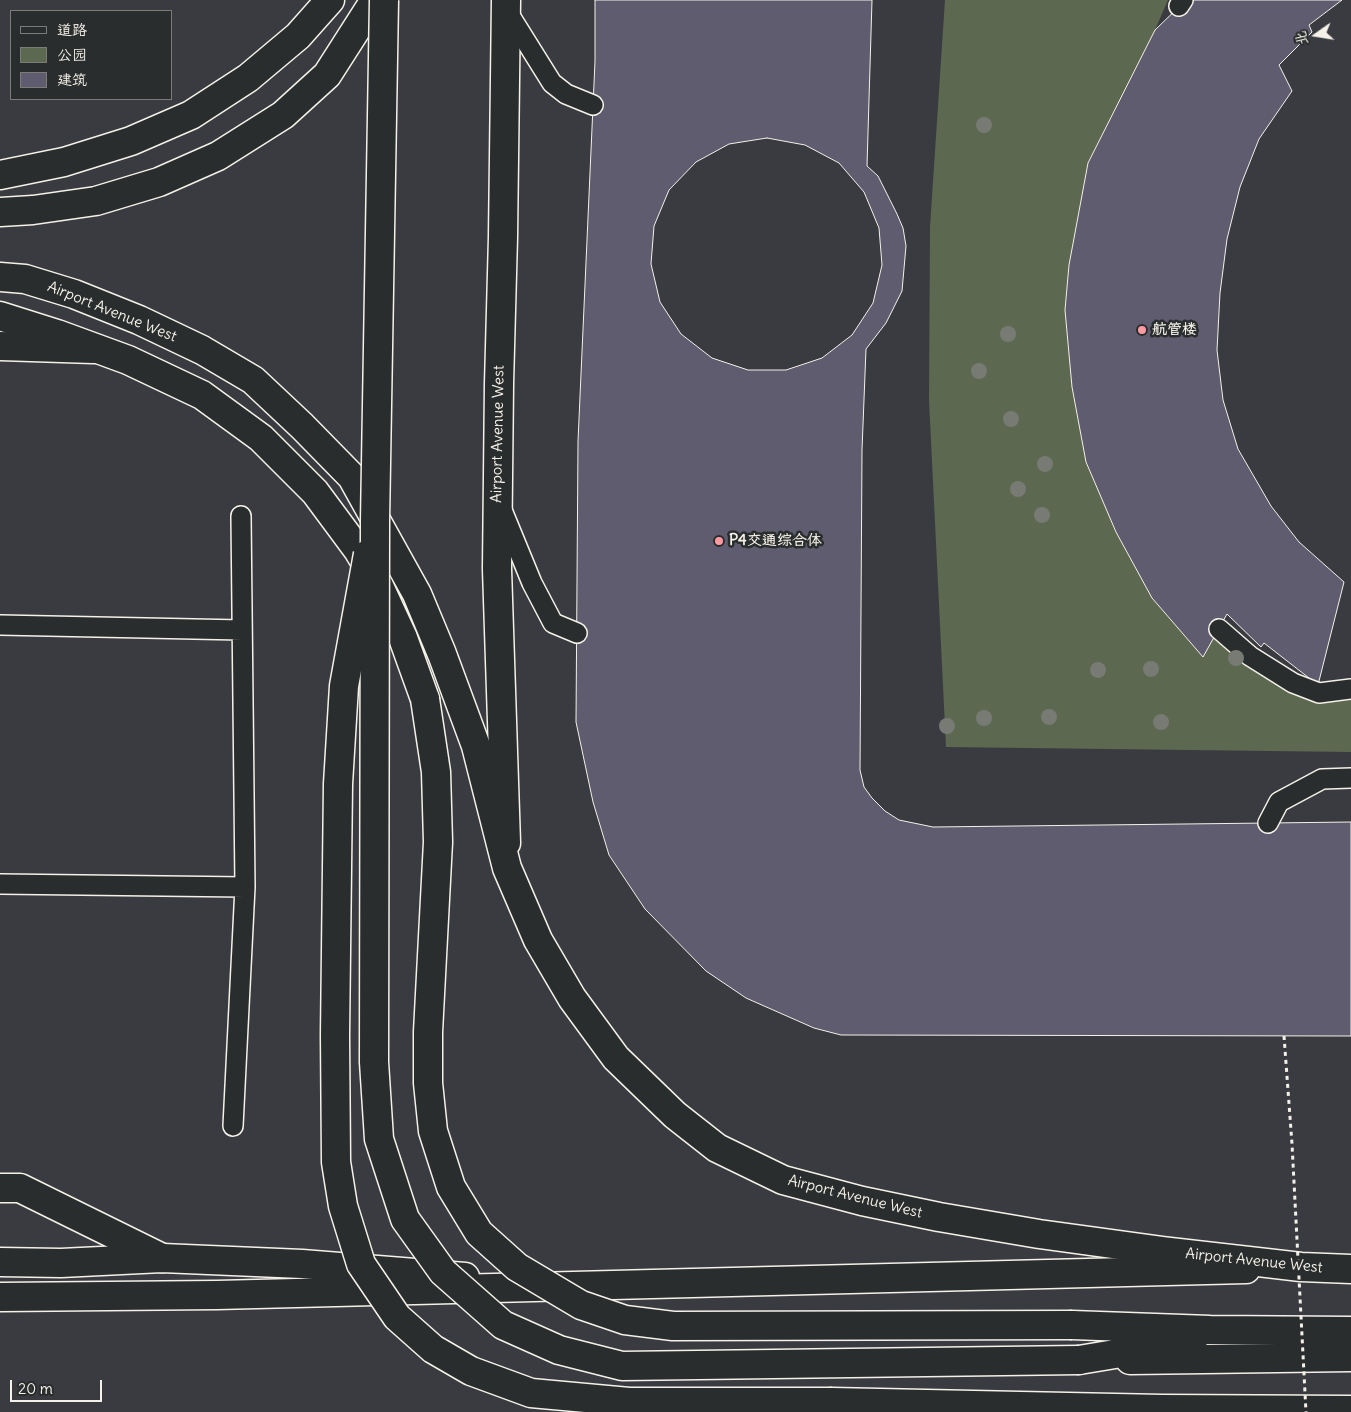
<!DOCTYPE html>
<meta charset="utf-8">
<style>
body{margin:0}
#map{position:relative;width:1351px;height:1412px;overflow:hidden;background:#2a2d2e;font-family:Delius,"LXGW WenKai TC",sans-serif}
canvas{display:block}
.legend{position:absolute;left:10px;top:10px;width:162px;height:90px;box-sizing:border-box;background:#2a2d2e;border:1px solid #7b7b78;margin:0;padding:6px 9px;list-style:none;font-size:15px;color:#f4f1e8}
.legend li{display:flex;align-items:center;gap:10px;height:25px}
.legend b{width:25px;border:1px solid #7b7b78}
.north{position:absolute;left:1291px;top:10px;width:50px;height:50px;-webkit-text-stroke:4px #2a2d2e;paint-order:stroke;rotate:257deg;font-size:14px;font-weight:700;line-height:20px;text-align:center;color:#f4f1e8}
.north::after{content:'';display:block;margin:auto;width:18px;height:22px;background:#f4f1e8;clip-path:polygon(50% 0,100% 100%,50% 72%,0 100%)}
.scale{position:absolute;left:10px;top:1380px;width:92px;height:22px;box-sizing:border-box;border:2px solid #f4f1e8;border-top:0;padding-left:6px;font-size:15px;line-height:18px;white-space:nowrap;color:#f4f1e8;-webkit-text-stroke:4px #2a2d2e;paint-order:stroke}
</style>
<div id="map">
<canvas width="1351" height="1412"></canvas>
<ul class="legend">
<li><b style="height:6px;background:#2a2d2e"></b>道路</li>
<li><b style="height:14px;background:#5d6850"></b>公园</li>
<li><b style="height:14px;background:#5e5c6e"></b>建筑</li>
</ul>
<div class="north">北</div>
<div class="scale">20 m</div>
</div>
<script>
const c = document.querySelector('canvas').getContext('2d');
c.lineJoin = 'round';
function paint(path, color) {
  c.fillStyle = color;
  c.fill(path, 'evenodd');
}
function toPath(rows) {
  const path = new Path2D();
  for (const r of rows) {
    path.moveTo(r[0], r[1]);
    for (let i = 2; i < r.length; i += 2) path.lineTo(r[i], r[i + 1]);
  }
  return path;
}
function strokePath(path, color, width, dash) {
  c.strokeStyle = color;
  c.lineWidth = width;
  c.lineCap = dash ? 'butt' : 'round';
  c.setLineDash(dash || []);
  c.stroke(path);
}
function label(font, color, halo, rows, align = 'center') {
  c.font = font + ' Delius,"LXGW WenKai TC",sans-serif';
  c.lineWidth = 5;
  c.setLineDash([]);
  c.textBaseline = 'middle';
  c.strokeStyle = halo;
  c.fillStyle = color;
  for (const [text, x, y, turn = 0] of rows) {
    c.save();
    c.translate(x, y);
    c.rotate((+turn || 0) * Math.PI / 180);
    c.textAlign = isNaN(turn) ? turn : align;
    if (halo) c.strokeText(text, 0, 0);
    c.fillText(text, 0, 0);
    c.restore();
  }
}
paint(toPath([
 [0,0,1351,0,1351,1412,0,1412],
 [11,11,171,11,171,99,11,99]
]), '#3a3b41');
paint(toPath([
 [945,0,1168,0,1155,30,1088,163,1069,265,1065,310,1072,387,1086,462,1116,532,1152,598,1202,656,1219,629,1290,692,1303,697,1330,702,1351,700,1351,752,946,747,929,400,930,227]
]), '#5d6850');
const building = toPath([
 [595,0,872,0,867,166,878,176,897,214,903,228,906,246,902,291,886,323,866,349,862,450,860,770,864,787,872,798,885,811,899,820,933,827,1351,822,1351,1036,841,1035,814,1028,746,998,706,971,645,909,609,855,593,802,576,722,578,441,595,61,595,0],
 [767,138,805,145,839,163,864,192,879,228,882,265,873,303,852,335,822,358,786,370,748,370,712,358,681,334,660,302,651,264,654,226,669,190,696,162,729,144,767,138],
 [1186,0,1342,0,1309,25,1312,32,1279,65,1292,91,1259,139,1240,187,1227,239,1220,293,1217,350,1223,400,1238,449,1271,506,1299,542,1344,582,1318,685,1264,643,1261,647,1227,614,1203,657,1152,598,1116,532,1086,462,1072,387,1065,310,1069,265,1088,163,1155,30,1186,0]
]);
paint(building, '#5e5c6e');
strokePath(building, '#f4f1e8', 1);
const service = toPath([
 [1179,6,1183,0],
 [507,11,552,83,566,94,593,105],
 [502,510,532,583,553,623,577,633],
 [241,516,245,887],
 [0,625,242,630],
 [1219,629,1250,656,1293,683,1319,693,1351,689],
 [1268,823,1279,802,1322,779,1351,778],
 [0,884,245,887,233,1126]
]);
const minor = toPath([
 [0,346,93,349],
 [0,1188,20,1188,162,1258]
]);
const tertiary = toPath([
 [0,1262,61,1263,162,1258,302,1264,465,1277]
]);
const secondary = toPath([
 [506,0,503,237,499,384,497,569,506,843],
 [0,1297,217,1295,1246,1269],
 [1130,1360,1351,1357],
 [832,1402,1162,1409,1351,1410]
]);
const trunk = toPath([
 [0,175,64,162,131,141,191,115,248,78,298,36,330,0],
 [0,212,33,210,96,201,159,182,218,156,283,115,327,75,375,0],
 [0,277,25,279,74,294,139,320,202,350,253,380,302,426,352,477,417,594,442,654,476,746,507,868,538,940,572,998,616,1058,675,1115,717,1148,783,1180,862,1201,939,1217,1039,1234,1163,1251,1301,1267,1351,1269],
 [0,316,57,334,128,360,202,395,261,438,315,492,358,550,378,584,403,638,425,699],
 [1072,1325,1210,1330,1351,1331],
 [1079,1360,1193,1341]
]);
strokePath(service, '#f4f1e8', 22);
strokePath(minor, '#f4f1e8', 31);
strokePath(tertiary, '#f4f1e8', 31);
strokePath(secondary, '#f4f1e8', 31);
strokePath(trunk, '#f4f1e8', 31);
strokePath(service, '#2a2d2e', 19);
strokePath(minor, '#2a2d2e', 28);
strokePath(tertiary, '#2a2d2e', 28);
strokePath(secondary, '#2a2d2e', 28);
strokePath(trunk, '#2a2d2e', 28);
const secondaryBridge = toPath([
 [368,554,344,686,338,784,335,1035,336,1162,343,1206,361,1264,397,1317,433,1349,471,1371,531,1393,629,1402,832,1402]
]);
const trunkBridge = toPath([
 [384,0,375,521,374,1062,379,1139,405,1219,443,1272,503,1325,559,1350,622,1366,1079,1360],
 [425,699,436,772,438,842,428,1032,428,1083,433,1131,451,1187,479,1233,517,1267,581,1305,625,1320,673,1326,1072,1325]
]);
strokePath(secondaryBridge, '#f4f1e8', 31, []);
strokePath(trunkBridge, '#f4f1e8', 31, []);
strokePath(toPath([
 [1284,1036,1292,1144,1306,1412]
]), '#f4f1e8', 3, [4, 4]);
strokePath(secondaryBridge, '#2a2d2e', 28);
strokePath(trunkBridge, '#2a2d2e', 28);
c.fillStyle = '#787b73';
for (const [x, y] of [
 [984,125],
 [1008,334],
 [979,371],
 [1011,419],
 [1045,464],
 [1018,489],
 [1042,515],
 [1236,658],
 [1151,669],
 [1098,670],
 [1049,717],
 [984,718],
 [1161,722],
 [947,726]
]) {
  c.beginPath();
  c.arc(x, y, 8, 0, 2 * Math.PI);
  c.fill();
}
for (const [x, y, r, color] of [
 [1142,330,5,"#ff9aa2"],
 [719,541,5,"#ff9aa2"]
]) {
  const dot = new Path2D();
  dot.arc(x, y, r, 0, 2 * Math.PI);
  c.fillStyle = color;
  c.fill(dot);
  strokePath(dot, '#2a2d2e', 2);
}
label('15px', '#f4f1e8', '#2a2d2e', [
 ["Airport Avenue West",112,312,22],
 ["Airport Avenue West",498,434,-89],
 ["Airport Avenue West",855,1197,14],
 ["Airport Avenue West",1254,1261,6]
]);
label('bold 15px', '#f4f1e8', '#2a2d2e', [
 ["航管楼",1152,330],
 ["P4交通综合体",729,541]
], 'left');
</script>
